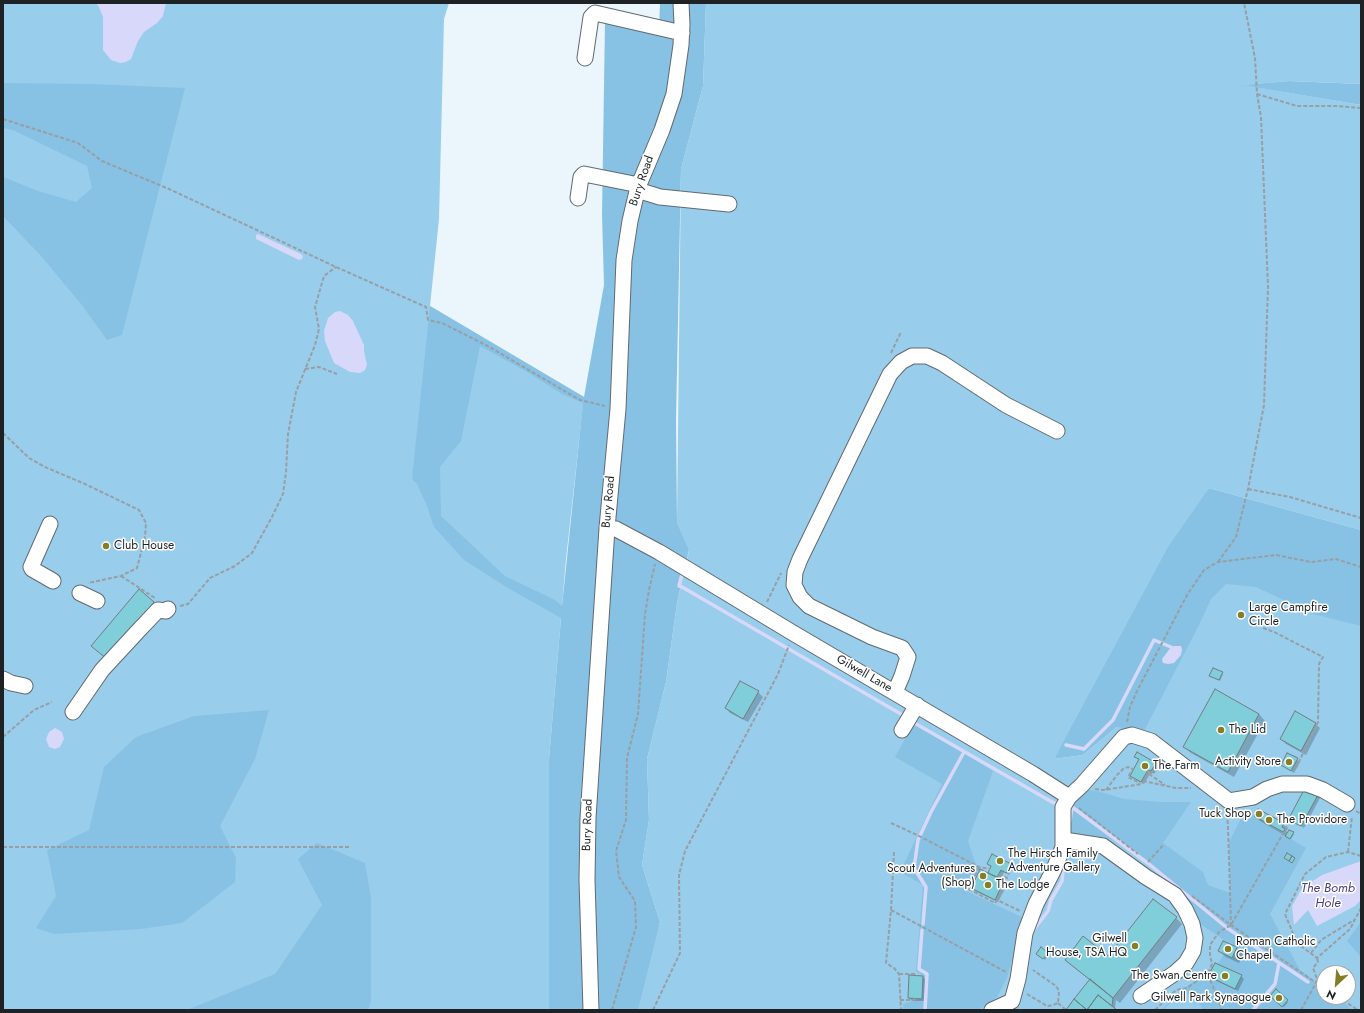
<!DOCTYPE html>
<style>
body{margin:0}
#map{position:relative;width:1364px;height:1013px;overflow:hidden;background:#eaf5fc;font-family:Jost,sans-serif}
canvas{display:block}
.frame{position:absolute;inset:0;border:4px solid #1e2224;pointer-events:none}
.north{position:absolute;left:1316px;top:965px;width:40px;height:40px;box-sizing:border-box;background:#fff;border:1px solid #a5a7a7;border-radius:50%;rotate:206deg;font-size:11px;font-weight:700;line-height:16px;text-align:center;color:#1e2224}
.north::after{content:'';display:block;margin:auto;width:14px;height:18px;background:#857e25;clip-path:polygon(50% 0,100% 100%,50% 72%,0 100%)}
</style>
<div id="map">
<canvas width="1364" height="1013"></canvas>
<div class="frame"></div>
<div class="north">N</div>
</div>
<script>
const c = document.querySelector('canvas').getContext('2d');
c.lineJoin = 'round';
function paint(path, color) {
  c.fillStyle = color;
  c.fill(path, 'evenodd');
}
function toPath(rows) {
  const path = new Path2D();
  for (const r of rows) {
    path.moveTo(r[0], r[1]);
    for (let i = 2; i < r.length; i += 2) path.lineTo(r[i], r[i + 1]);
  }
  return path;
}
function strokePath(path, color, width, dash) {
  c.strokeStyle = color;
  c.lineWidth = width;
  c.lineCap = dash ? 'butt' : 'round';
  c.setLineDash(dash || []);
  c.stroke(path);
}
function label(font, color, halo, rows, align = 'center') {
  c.font = font + ' Jost,sans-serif';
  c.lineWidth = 3;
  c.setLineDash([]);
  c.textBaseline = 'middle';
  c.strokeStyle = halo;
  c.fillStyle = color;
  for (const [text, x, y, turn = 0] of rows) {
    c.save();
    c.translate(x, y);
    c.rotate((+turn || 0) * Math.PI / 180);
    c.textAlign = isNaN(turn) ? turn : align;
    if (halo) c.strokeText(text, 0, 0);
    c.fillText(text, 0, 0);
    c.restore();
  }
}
paint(toPath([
 [3,3,449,3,444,19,439,219,430,306,584,397,566,559,549,759,549,1010,3,1010],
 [706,3,1361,3,1361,84,1289,81,1244,85,1361,105,1361,530,1209,488,1054,759,1083,755,1117,727,1219,574,1361,601,1361,1010,633,1010,660,922,642,865,649,820,647,759,666,682,677,603,689,551,677,522,681,169,703,86],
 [1324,973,1348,973,1348,997,1324,997]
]), '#99cdec');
paint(toPath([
 [660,3,706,3,703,86,681,169,676,420,677,522,689,550,677,603,666,682,647,759,649,820,642,865,660,922,638,1010,549,1010,549,759,561,618,508,588,464,560,434,527,427,506,417,484,412,479,430,306,584,397,604,285,602,215,605,23,659,30],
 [480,346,529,373,562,394,583,403,562,606,555,600,505,576,441,516,440,467,461,441],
 [1289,81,1361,84,1361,105,1242,85],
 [3,83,91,84,185,88,122,335,107,340,81,304,42,257,3,216,3,177,38,191,76,202,92,188,87,166,13,130,3,128],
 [1209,488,1361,530,1361,626,1313,614,1256,587,1226,584,1211,599,1198,627,1144,731,1117,727,1083,755,1054,759,1168,547],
 [269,710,255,759,220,826,236,858,235,882,182,923,141,929,54,934,36,928,56,896,47,850,89,830,104,767,136,737,194,716],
 [914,722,993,771,968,841,977,868,966,891,1024,918,1007,978,997,997,979,1010,903,1010,903,1004,922,998,923,976,916,971,923,885,900,872,942,784,895,757],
 [1081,789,1097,791,1124,799,1161,802,1191,802,1163,843,1203,872,1208,885,1230,893,1229,842,1245,811,1306,848,1270,914,1300,970,1324,988,1324,997,1336,997,1353,1010,1203,1010,1195,996,1185,994,1176,997,1163,1010,1161,1010,1181,991,1220,961,1225,951,1224,940,1196,921,1180,891,1130,850,1110,839,1065,834,1067,810],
 [317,843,365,863,371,898,371,1002,368,1010,187,1010,275,974,322,905,298,859],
 [1361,922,1361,957,1347,941]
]), '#87c2e4');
paint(toPath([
 [94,3,166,3,163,16,157,23,144,32,138,41,131,59,126,62,120,63,111,60,103,50,103,17,98,5],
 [258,234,301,254,303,256,302,259,299,260,256,239,256,235],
 [340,311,348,315,353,321,364,345,364,351,367,365,365,370,360,373,350,372,334,363,325,341,324,331,328,318,335,312],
 [1174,646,1181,646,1182,650,1181,655,1174,663,1168,664,1163,663,1162,659,1171,647],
 [55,728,62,732,64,739,60,747,55,749,49,747,46,739,49,732],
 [1361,861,1361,900,1355,906,1317,926,1308,910,1294,925,1292,906,1302,888,1322,875]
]), '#d8d8fa');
paint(toPath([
 [1222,673,1223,674,1220,681,1212,677],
 [758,692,763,697,748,722,730,713,726,708],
 [1259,714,1265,721,1234,777,1191,753,1184,747],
 [1315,724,1320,728,1306,755,1286,744,1281,739],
 [1288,754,1300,762,1294,773,1282,765],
 [1136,757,1155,764,1158,767,1154,774,1151,772,1144,784,1131,776,1140,760],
 [1317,796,1320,798,1304,828,1290,819],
 [1255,816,1283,824,1288,829,1286,831,1288,833,1294,834,1291,839,1260,821],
 [988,863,1010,864,1013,867,1009,875,1004,872,1000,880,1007,885,998,902,975,891,972,888,988,874,992,867],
 [1176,918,1182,924,1120,1003,1116,1000,1115,1009,1116,1010,1067,1010,1090,980,1066,960,1108,957],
 [1224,942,1237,948,1243,955,1239,963,1226,957,1219,951],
 [1041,948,1049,955,1045,960,1037,953],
 [1210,976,1241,976,1244,979,1238,991,1212,979],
 [923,977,926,980,925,1001,912,1001,909,998],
 [1276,991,1288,1002,1284,1007,1271,996]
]), '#0003');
strokePath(toPath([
 [683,570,679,586,682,587,906,717],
 [911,721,1052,802,1061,805],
 [1066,745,1084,749,1113,720,1154,640,1171,647],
 [1069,807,1072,807,1149,864,1226,927],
 [1070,821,1072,807],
 [923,924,926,887,914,868,918,840,931,812,964,752],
 [1035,928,1048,911,1051,900,1062,881,1064,861],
 [1227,928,1308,982],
 [922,930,919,969,927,974,925,1010],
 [1253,1010,1275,984,1279,963]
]), '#d8d8fa', 3.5);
const building = toPath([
 [139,589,154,602,107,659,91,646,139,589],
 [1213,668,1223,672,1219,680,1209,676,1213,668],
 [740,681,759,691,743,719,725,708,740,681],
 [1215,689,1259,714,1228,772,1183,747,1215,689],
 [1295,711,1316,723,1301,751,1280,739,1295,711],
 [1137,752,1156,763,1151,771,1148,770,1141,782,1130,776,1139,759,1134,757,1137,752],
 [1287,753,1298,758,1291,771,1281,765,1287,753],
 [1305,788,1318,795,1301,826,1288,820,1305,788],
 [1258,809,1284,823,1282,827,1285,829,1283,832,1254,816,1258,809],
 [1289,830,1294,832,1290,839,1285,836,1289,830],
 [1287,853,1292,856,1289,861,1284,858,1287,853],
 [992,854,1011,864,1006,873,1001,870,997,877,988,873,991,866,987,864,992,854],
 [1292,856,1295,858,1292,863,1289,861,1292,856],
 [980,869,1004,881,995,900,971,888,980,869],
 [1153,899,1177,917,1113,998,1065,960,1083,936,1108,956,1153,899],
 [1223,941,1237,947,1232,958,1218,951,1223,941],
 [1041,947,1048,953,1043,959,1036,954,1041,947],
 [1215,963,1242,975,1235,989,1208,976,1215,963],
 [909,975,923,976,922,999,908,998,909,975],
 [1090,979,1113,998,1112,1006,1098,995,1087,1010,1074,999,1090,979],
 [1276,989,1288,1000,1282,1007,1270,996,1276,989],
 [1098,995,1112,1006,1117,1010,1087,1010,1098,995],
 [1074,999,1087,1010,1066,1010,1074,999]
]);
paint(building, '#81cedb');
strokePath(building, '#727e80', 1);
const minor = toPath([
 [585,58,591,17,595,13,682,33],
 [637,190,660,197,729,204],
 [578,198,581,177,584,174,639,185],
 [50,524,31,567,32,569,53,581],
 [607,528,616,529,659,552,793,633,1033,774,1069,797],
 [80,593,97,601],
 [3,679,11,683,25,686],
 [895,692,902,676,908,657,902,648,872,637,809,606,800,597,794,585,795,572,800,559,890,374,901,362,912,356,927,356,942,363,1006,405,1057,431],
 [73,712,102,670,139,630,158,610,166,611,168,609],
 [902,730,917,705],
 [1064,840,1103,846,1146,877,1175,895,1185,909,1192,924,1195,938,1193,951,1186,963,1175,973,1141,996],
 [591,1010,587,880,588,818,607,528,618,409,624,260,630,221,638,187,662,130,674,94,681,45,682,24,681,3],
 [992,1010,1012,1001,1018,979,1025,933,1036,904,1054,869,1063,847,1063,807,1069,797,1082,785,1124,737,1132,735,1151,741,1229,801,1253,797,1267,789,1282,784,1307,784,1323,790,1347,804]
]);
strokePath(minor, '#606a70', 17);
strokePath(toPath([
 [1257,94,1297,106,1337,106,1361,108],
 [3,119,78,143,102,161,169,189,336,267,426,307,428,320,442,323,486,345,580,400,605,406],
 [891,353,901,332],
 [305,369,319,367,337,374],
 [3,433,29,458,45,467,85,484,139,510,146,523,145,537,137,568,121,576,88,583],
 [1248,489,1290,497,1361,518],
 [1218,562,1236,537,1248,489,1264,405,1268,287,1261,117,1257,94,1255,58,1244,3],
 [121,576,155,598],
 [767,602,781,573],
 [180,606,188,604,210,578,235,566,252,553,272,517,283,494,286,472,288,434,296,392,315,345,319,329,315,307,324,276,336,267],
 [1263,628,1274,632,1323,657,1319,664,1318,722,1295,770],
 [1127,722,1130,707,1136,693,1187,595,1204,570,1218,562,1276,555,1311,562,1336,559,1361,567],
 [3,737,34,710,52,702],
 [1148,773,1152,773,1162,766],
 [1149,774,1165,785],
 [1143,781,1176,788,1191,788],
 [1095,789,1104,790,1142,784,1148,773,1148,770],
 [1106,790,1117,775,1123,769,1128,767,1133,769,1128,777,1140,783],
 [1079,808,1138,854],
 [1356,811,1361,814],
 [1227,814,1228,827,1231,925],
 [891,823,917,835,979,867,990,869],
 [3,847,350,847],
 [894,852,891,910,886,963,894,968,899,974,901,1010],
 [1348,852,1352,816],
 [1361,856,1348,852,1326,857,1305,874,1285,914,1297,943,1317,958,1350,929,1361,908],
 [1148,862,1164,844],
 [979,867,969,889,995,903,997,900],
 [999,874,1007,878,997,900,1020,911],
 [1192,896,1231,925,1324,988],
 [891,910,1006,972],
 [1311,953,1321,940,1354,920],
 [899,974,915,974,917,976],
 [1207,975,1212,984,1222,1010],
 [1027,994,1047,1006,1053,1005,1058,1003,1059,991,1056,986,1033,970],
 [1338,997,1358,1010],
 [900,1000,914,1000,915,998],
 [1058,1003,1066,1010],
 [612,1010,636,927,635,901,619,877,616,851,626,820,627,758,638,714,645,614,649,590,655,564],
 [653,1010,680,953,679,875,685,851,778,674,789,645],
 [1155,1010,1176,990,1187,988,1208,973,1212,964,1210,955,1210,945,1219,932,1231,925,1288,825,1287,820],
 [1301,1010,1316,983,1317,979,1313,968,1318,962,1317,958]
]), '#979fa4', 2, [4, 2]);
strokePath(minor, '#fff', 15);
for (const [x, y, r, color] of [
 [106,546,4,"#857e25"],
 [1241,615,4,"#857e25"],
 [1221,730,4,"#857e25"],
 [1289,762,4,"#857e25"],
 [1145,766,4,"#857e25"],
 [1259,814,4,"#857e25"],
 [1269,820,4,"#857e25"],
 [1000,861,4,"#857e25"],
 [983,876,4,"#857e25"],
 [988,885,4,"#857e25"],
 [1135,946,4,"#857e25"],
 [1228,949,4,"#857e25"],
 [1225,976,4,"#857e25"],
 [1279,998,4,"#857e25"]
]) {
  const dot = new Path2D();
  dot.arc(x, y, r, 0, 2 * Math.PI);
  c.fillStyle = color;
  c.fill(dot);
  strokePath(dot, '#fff', 1.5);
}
label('12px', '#1e2224', '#fff', [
 ["Bury Road",642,181,-71],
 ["Bury Road",609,502,-85],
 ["Gilwell Lane",864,674,30],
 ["Bury Road",588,825,-88]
]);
label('12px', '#1e2224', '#fff', [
 ["Club House",114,546],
 ["Large Campfire",1249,608],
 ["Circle",1249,622],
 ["The Lid",1229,730],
 ["Activity Store",1281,762,"right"],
 ["The Farm",1153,766],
 ["Tuck Shop",1251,814,"right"],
 ["The Providore",1277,820],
 ["The Hirsch Family",1008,854],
 ["Adventure Gallery",1008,868],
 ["Scout Adventures",975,869,"right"],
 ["(Shop)",975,883,"right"],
 ["The Lodge",996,885],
 ["Gilwell",1127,939,"right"],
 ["House, TSA HQ",1127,953,"right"],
 ["Roman Catholic",1236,942],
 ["Chapel",1236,956],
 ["The Swan Centre",1217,976,"right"],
 ["Gilwell Park Synagogue",1271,998,"right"]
], 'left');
label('italic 13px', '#463d80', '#fff', [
 ["The Bomb",1328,889],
 ["Hole",1328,904]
]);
</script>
